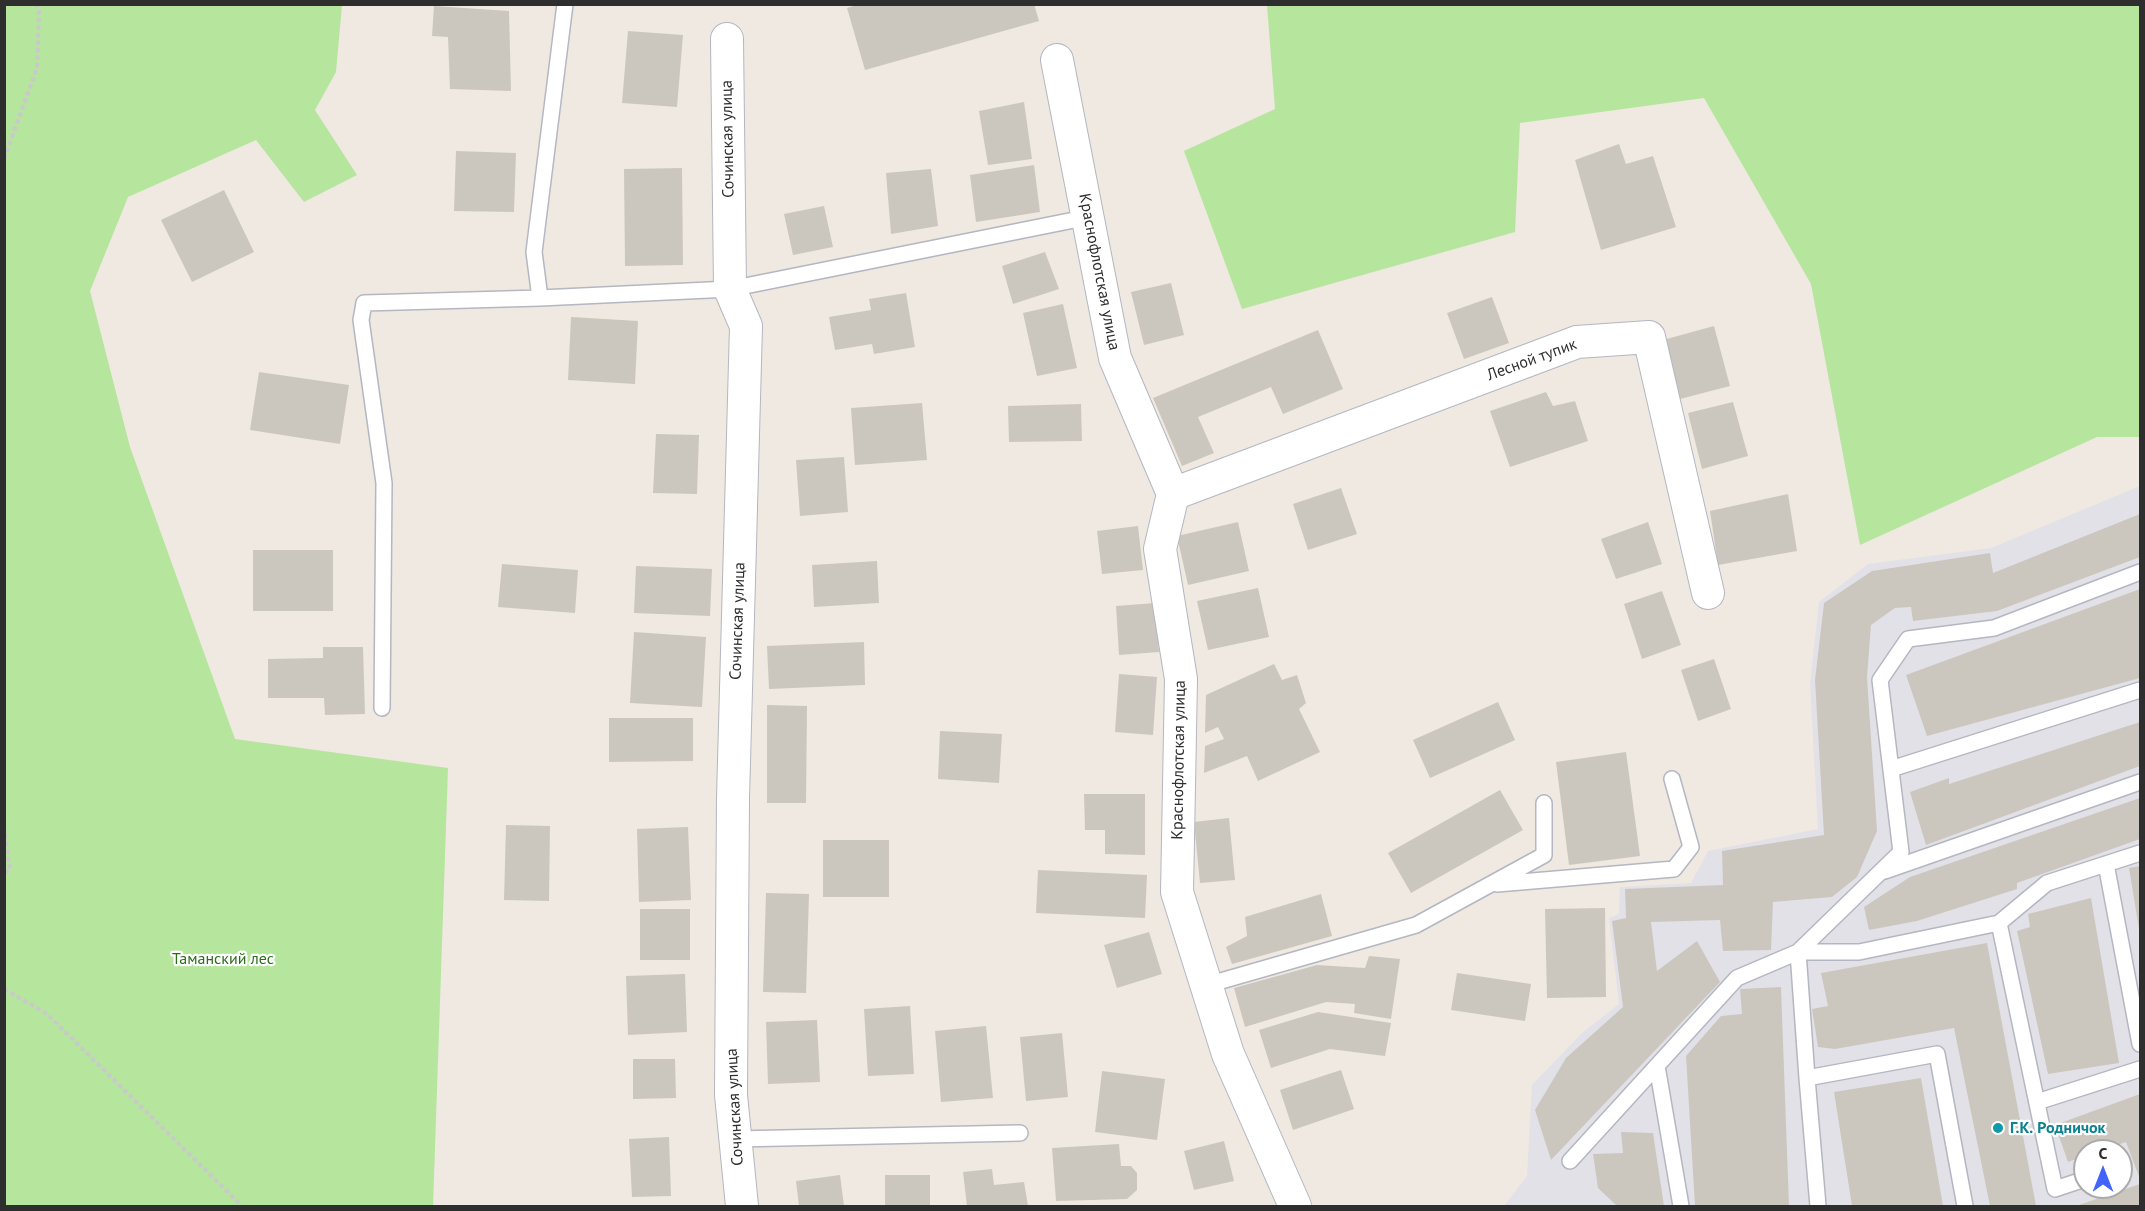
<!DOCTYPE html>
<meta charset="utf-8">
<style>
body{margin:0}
#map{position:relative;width:2145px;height:1211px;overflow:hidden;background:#efe9e1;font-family:"PT Sans",sans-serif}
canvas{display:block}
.frame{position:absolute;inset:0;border:6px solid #2e2e2e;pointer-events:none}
.north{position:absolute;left:2073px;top:1139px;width:60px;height:60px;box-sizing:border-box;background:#fff;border:2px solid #ababab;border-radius:50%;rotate:0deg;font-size:16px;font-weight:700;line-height:24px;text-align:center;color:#2e2e2e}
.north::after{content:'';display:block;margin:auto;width:21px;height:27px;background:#4264fb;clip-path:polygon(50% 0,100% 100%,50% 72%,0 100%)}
</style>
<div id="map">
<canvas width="2145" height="1211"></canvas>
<div class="frame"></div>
<div class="north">С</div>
</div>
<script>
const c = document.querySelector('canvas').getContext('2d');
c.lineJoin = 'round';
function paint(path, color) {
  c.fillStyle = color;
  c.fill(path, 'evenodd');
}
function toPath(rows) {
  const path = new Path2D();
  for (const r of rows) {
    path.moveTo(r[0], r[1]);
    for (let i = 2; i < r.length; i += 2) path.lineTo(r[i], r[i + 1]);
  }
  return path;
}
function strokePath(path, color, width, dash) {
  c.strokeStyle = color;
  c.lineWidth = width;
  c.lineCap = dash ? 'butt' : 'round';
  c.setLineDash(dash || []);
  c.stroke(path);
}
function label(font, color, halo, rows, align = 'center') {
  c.font = font + ' "PT Sans",sans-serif';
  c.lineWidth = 4.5;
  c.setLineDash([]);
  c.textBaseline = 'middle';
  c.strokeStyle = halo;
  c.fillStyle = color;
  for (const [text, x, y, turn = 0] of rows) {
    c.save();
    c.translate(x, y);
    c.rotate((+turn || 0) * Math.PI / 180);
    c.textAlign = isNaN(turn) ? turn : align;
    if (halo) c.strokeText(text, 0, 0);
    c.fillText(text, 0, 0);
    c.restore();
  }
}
paint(toPath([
 [2140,486,2140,1206,1504,1206,1527,1176,1532,1085,1582,1033,1619,1004,1609,918,1619,914,1620,887,1691,883,1708,851,1818,829,1810,684,1819,602,1868,564,1991,548],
 [2085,1151,2121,1151,2121,1187,2085,1187]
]), '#e3e1e8');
paint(toPath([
 [5,4,342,5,336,72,315,110,357,175,304,202,256,140,128,197,90,291,130,447,235,739,448,768,433,1206,5,1206],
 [1267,5,2140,5,2140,437,2097,437,1860,545,1811,284,1704,98,1520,123,1515,232,1242,309,1184,151,1275,109]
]), '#b6e59e');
paint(toPath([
 [860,4,1034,4,1039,21,865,70,847,8],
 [434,6,509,11,511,91,450,89,448,37,432,36],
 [628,31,683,35,677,107,622,103],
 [1024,102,1032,159,988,165,979,111],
 [1619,144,1626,164,1653,156,1676,227,1601,250,1575,160],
 [456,151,516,153,514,212,454,211],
 [1034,165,1040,212,976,222,970,175],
 [682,168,683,265,625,266,624,169],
 [931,169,938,226,891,234,886,173],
 [224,190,254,252,192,282,161,220],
 [824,206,833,247,793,255,784,214],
 [1045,252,1059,289,1013,304,1002,266],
 [1171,283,1184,335,1144,345,1131,292],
 [906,293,915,347,874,354,872,344,835,350,829,317,871,310,869,299],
 [1492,297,1509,343,1464,359,1447,313],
 [1063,304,1077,368,1037,376,1023,313],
 [571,317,638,321,635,384,568,380],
 [1714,326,1730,386,1680,399,1663,340],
 [1318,330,1343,389,1283,414,1271,387,1198,417,1214,453,1182,466,1153,398],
 [259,372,349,385,340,444,250,430],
 [1546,392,1553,406,1575,401,1588,441,1510,467,1490,411],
 [1733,402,1748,456,1702,469,1688,413],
 [922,403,927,460,855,465,851,408],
 [1081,404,1082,441,1009,442,1008,406],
 [656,434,699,435,697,494,653,493],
 [844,457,848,512,800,516,796,460],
 [1341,488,1357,534,1308,550,1293,504],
 [1788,494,1797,551,1718,565,1710,511],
 [2140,514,2140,557,1997,611,1913,621,1911,607,1895,608,1871,625,1867,677,1877,831,1857,877,1832,897,1773,902,1771,950,1723,951,1720,920,1651,922,1657,971,1697,941,1720,982,1551,1160,1535,1110,1566,1058,1623,1007,1612,921,1626,918,1625,889,1723,885,1722,851,1824,835,1815,680,1824,603,1872,571,1990,553,1993,573],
 [1238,522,1249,571,1188,585,1177,536],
 [1648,522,1662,564,1616,579,1601,539],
 [1138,526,1143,570,1102,574,1097,531],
 [253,550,333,550,333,611,253,611],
 [877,561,879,603,814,607,812,565],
 [502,564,578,570,575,613,498,607],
 [636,566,712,569,710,616,634,613],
 [1258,588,1269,637,1208,650,1197,601],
 [2140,589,2140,678,1927,736,1906,675],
 [1662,591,1681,645,1642,659,1624,604],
 [1155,603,1159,652,1119,655,1116,606],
 [634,632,706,637,702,707,630,703],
 [864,642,865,685,769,689,767,646],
 [323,647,363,647,365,714,325,715,324,698,268,698,268,659,323,658],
 [1714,659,1731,709,1698,721,1681,670],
 [1274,664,1282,680,1297,675,1306,703,1299,709,1320,752,1258,781,1247,756,1204,773,1205,746,1224,739,1218,727,1205,733,1206,695],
 [1119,674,1157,677,1153,735,1115,732],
 [1498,702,1515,740,1430,778,1413,740],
 [767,705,807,706,806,803,767,803],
 [609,718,693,718,693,761,609,762],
 [2140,722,2140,766,1926,845,1910,792,1949,778,1949,784],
 [940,731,1002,734,999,783,938,779],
 [1626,752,1640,856,1569,865,1556,762],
 [1500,790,1523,830,1411,893,1388,853],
 [1084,794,1145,794,1145,855,1105,854,1105,830,1085,830],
 [2140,798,2140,839,2017,883,2017,889,1917,921,1869,930,1864,907,1910,877],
 [1229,818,1235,880,1200,883,1194,822],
 [506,825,550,826,549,901,504,900],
 [688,827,691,900,639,902,637,829],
 [823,840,889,840,889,897,823,897],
 [2140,866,2140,928,2139,929,2129,868],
 [1038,870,1147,875,1145,918,1036,913],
 [766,893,809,894,806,993,763,992],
 [1321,894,1332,936,1232,964,1226,947,1247,936,1245,917],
 [2091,898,2119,1063,2048,1074,2017,931,2030,927,2028,914],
 [1605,908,1606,997,1547,998,1545,909],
 [640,909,690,909,690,960,640,960],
 [1149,932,1162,974,1117,988,1104,945],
 [1987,943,2036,1206,1990,1206,1954,1028,1835,1049,1818,1047,1812,1009,1828,1006,1821,973],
 [1369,956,1400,959,1391,1019,1354,1013,1355,1004,1326,1002,1245,1027,1234,988,1317,965,1365,968],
 [1457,973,1531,984,1525,1021,1451,1010],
 [685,974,687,1032,628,1035,626,976],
 [1781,987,1789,1206,1695,1206,1686,1056,1721,1016,1742,1014,1740,989],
 [910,1006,914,1074,868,1076,864,1009],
 [1318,1012,1391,1023,1385,1056,1330,1049,1271,1068,1259,1030],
 [817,1020,820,1082,768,1084,766,1022],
 [986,1026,993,1098,941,1102,935,1031],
 [1062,1033,1068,1097,1026,1101,1020,1037],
 [633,1059,675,1059,676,1098,633,1099],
 [1341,1070,1354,1109,1293,1130,1280,1090],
 [1102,1071,1165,1079,1157,1140,1095,1132],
 [1921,1078,1943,1206,1852,1206,1834,1092],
 [2140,1094,2140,1179,2126,1142,2099,1151,2085,1151,2085,1156,2068,1162,2055,1125],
 [1621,1132,1653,1133,1664,1206,1617,1206,1598,1188,1593,1154,1623,1153],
 [669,1137,671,1196,632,1197,629,1139],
 [1224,1141,1234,1181,1194,1190,1184,1151],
 [1119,1144,1121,1166,1131,1166,1137,1173,1137,1190,1127,1199,1056,1201,1052,1148],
 [992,1169,994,1185,1024,1182,1028,1206,967,1206,963,1172],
 [840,1175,844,1206,799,1206,796,1181],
 [885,1175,930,1175,930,1206,885,1206],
 [2140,1184,2140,1206,2076,1206]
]), '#cbc7bf');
const service = toPath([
 [565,4,534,252,540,298,730,289,1089,217],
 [382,708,384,483,361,320,364,303,540,298],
 [1891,769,2140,690],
 [2106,864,2140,1044],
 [1885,871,2140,782],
 [1497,884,1674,869,1691,847,1672,779],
 [1999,923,2047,883,2140,853],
 [1207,985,1416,925,1491,884,1544,855,1544,803],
 [1657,1066,1681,1206],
 [1807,1078,1798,952,1901,852,1880,680,1908,639,1994,628,2140,572],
 [2037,1102,2140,1069],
 [735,1139,1020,1133],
 [1570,1161,1737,978,1798,952,1859,952,1999,923,2055,1189,2085,1179],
 [1818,1206,1807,1078,1937,1054,1965,1206]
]);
const minor = toPath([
 [727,39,730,289,746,326,733,798,731,1095,742,1206],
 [1057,60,1115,358,1173,494,1160,549,1181,679,1177,892,1228,1054,1295,1206],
 [1173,494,1577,342,1649,337,1708,593]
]);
strokePath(service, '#b4b7c1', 18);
strokePath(minor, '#b4b7c1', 34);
strokePath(toPath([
 [4,159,37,68,39,12,36,4],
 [4,827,10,870,4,873],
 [4,989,47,1014,242,1206]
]), '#c9c9c9', 4, [4.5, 3]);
strokePath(service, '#fff', 15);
strokePath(minor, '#fff', 32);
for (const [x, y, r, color] of [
 [1998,1128,6,"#0f9aa8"]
]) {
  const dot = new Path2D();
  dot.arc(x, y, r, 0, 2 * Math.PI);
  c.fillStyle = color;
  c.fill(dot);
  strokePath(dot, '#fff', 2);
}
label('16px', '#2e2e2e', '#fff', [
 ["Сочинская улица",728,139,-91],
 ["Краснофлотская улица",1099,272,79],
 ["Лесной тупик",1532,360,-20],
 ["Сочинская улица",738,621,-88],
 ["Краснофлотская улица",1179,760,-89],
 ["Сочинская улица",735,1107,-93]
]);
label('16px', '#2c6e1b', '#fff', [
 ["Таманский лес",223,959]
]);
label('bold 16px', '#0d838f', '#fff', [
 ["Г.К. Родничок",2010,1128]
], 'left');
</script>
